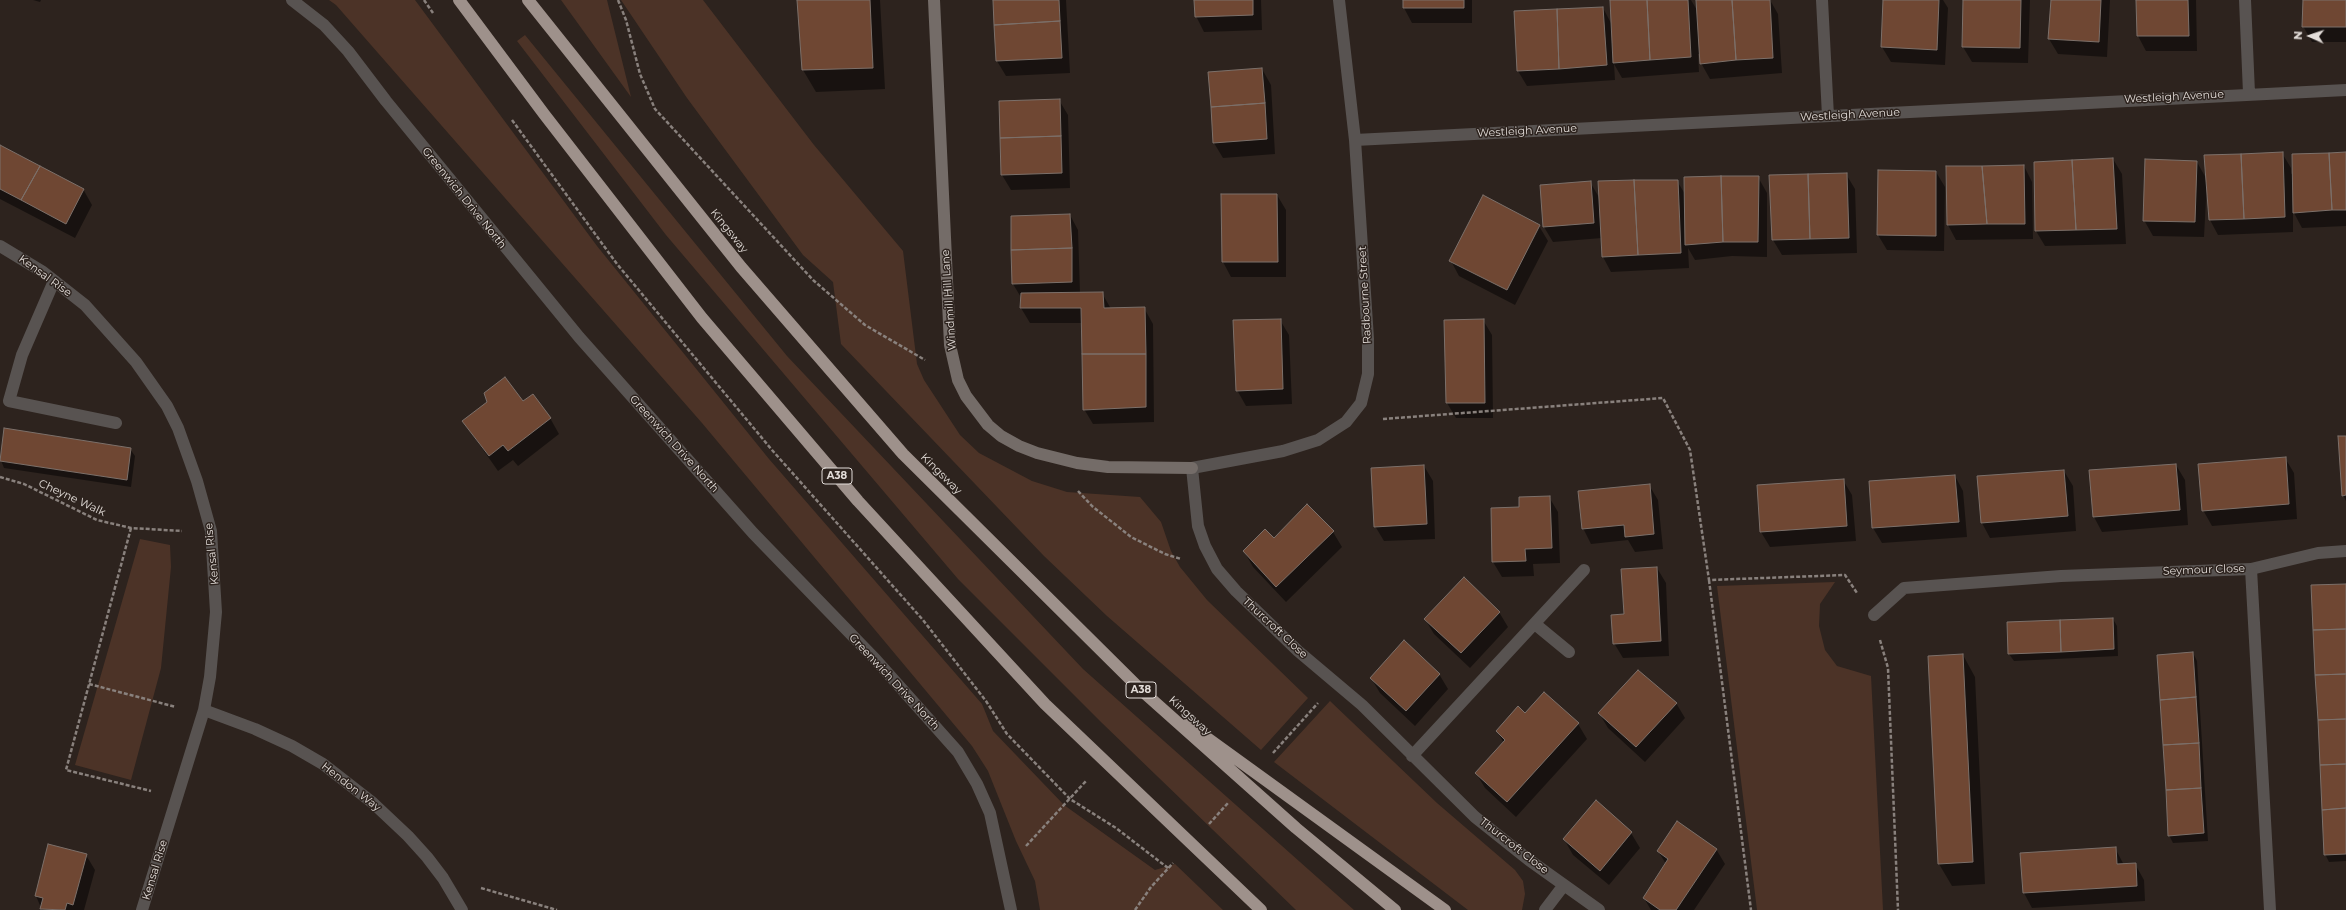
<!DOCTYPE html>
<style>
body{margin:0}
#map{position:relative;width:2346px;height:910px;overflow:hidden;background:#2d231e;font-family:Montserrat,sans-serif}
canvas{display:block}
.north{position:absolute;left:2290px;top:16px;width:40px;height:40px;-webkit-text-stroke:3px #2d231e;paint-order:stroke;rotate:273deg;font-size:11px;font-weight:700;line-height:16px;text-align:center;color:#e3ddd9}
.north::after{content:'';display:block;margin:auto;width:14px;height:18px;background:#e3ddd9;clip-path:polygon(50% 0,100% 100%,50% 72%,0 100%)}
</style>
<div id="map">
<canvas width="2346" height="910"></canvas>
<div class="north">N</div>
</div>
<script>
const c = document.querySelector('canvas').getContext('2d');
c.lineJoin = 'round';
function paint(path, color) {
  c.fillStyle = color;
  c.fill(path, 'evenodd');
}
function toPath(rows) {
  const path = new Path2D();
  for (const r of rows) {
    path.moveTo(r[0], r[1]);
    for (let i = 2; i < r.length; i += 2) path.lineTo(r[i], r[i + 1]);
  }
  return path;
}
function strokePath(path, color, width, dash) {
  c.strokeStyle = color;
  c.lineWidth = width;
  c.lineCap = dash ? 'butt' : 'round';
  c.setLineDash(dash || []);
  c.stroke(path);
}
function label(font, color, halo, rows, align = 'center') {
  c.font = font + ' Montserrat,sans-serif';
  c.lineWidth = 3;
  c.setLineDash([]);
  c.textBaseline = 'middle';
  c.strokeStyle = halo;
  c.fillStyle = color;
  for (const [text, x, y, turn = 0] of rows) {
    c.save();
    c.translate(x, y);
    c.rotate((+turn || 0) * Math.PI / 180);
    c.textAlign = isNaN(turn) ? turn : align;
    if (halo) c.strokeText(text, 0, 0);
    c.fillText(text, 0, 0);
    c.restore();
  }
}
paint(toPath([
 [329,0,415,0,597,246,769,459,982,704,993,731,1064,805,1155,870,1175,864,1223,910,1040,910,1035,881,1016,841,988,771,972,746,702,423,336,5],
 [561,0,607,0,631,97,574,18],
 [621,0,703,0,814,145,903,251,917,364,924,380,960,435,979,453,1032,481,1067,492,1140,497,1161,522,1171,551,1180,567,1207,600,1308,698,1261,750,1107,616,1044,556,841,344,833,282,803,255,687,98],
 [525,35,787,356,1083,669,1354,910,1296,910,1102,723,958,579,666,235,517,41],
 [140,539,170,545,171,567,161,668,131,780,75,765],
 [1835,582,1820,604,1819,626,1825,650,1837,666,1871,676,1883,910,1757,910,1717,586],
 [1330,701,1437,803,1515,870,1523,881,1525,894,1522,910,1468,910,1274,762]
]), '#4c3327');
paint(toPath([
 [33,0,41,0,40,2],
 [798,0,880,0,885,89,816,92,803,70],
 [994,0,1066,0,1070,73,1006,76,997,61],
 [1195,0,1261,0,1262,30,1204,32,1196,16],
 [1404,0,1472,0,1472,23,1412,23,1404,8],
 [1611,0,1691,0,1698,12,1724,0,1770,0,1778,14,1782,73,1710,79,1701,63,1700,54,1698,54,1699,72,1622,78,1614,64,1615,80,1527,86,1518,71,1515,12,1603,8,1612,25],
 [1884,0,1943,0,1948,8,1945,65,1891,62,1882,47],
 [1964,0,2030,0,2028,63,1972,62,1963,47],
 [2052,0,2110,0,2107,57,2058,54,2049,39],
 [2137,0,2196,0,2197,51,2146,51,2138,36],
 [2304,0,2346,0,2346,42,2312,42,2303,26],
 [1262,69,1271,85,1275,154,1223,158,1214,143],
 [1059,100,1068,115,1070,188,1011,190,1002,175,1000,102],
 [0,146,83,189,92,205,75,238,0,199],
 [2282,153,2291,168,2291,174,2346,153,2346,226,2302,228,2293,211,2293,232,2218,235,2210,220,2207,181,2204,237,2153,236,2144,220,2197,162,2207,180],
 [2113,159,2122,174,2126,244,2045,246,2036,231],
 [2024,166,2032,182,2033,239,1956,240,1948,225],
 [1936,172,1945,187,1944,251,1887,250,1878,235],
 [1846,174,1855,189,1857,253,1782,255,1773,240],
 [1758,177,1767,193,1767,257,1732,256,1695,260,1688,248,1689,268,1611,272,1603,257,1602,238,1553,242,1544,227,1541,185,1590,182,1600,199,1677,181,1685,194],
 [1277,195,1286,210,1286,277,1231,277,1223,262],
 [1070,215,1078,230,1080,293,1102,293,1111,309,1144,308,1153,324,1154,422,1093,424,1084,409,1083,323,1030,323,1021,308,1022,299,1013,284,1012,217],
 [1539,226,1548,241,1515,305,1459,276,1451,261],
 [1280,320,1289,335,1292,404,1246,406,1237,390],
 [1483,320,1492,335,1493,418,1456,418,1447,403],
 [523,402,550,418,559,434,518,466,513,460,498,471,463,421],
 [5,429,130,449,135,456,131,487,4,468,0,458],
 [2346,437,2346,501,2343,495],
 [2285,458,2294,473,2297,519,2212,526,2203,510],
 [2176,465,2185,480,2188,525,2102,532,2094,517],
 [1424,466,1433,481,1435,539,1384,541,1375,526],
 [2064,471,2073,486,2076,531,1990,538,1982,523],
 [1955,476,1963,491,1967,537,1882,543,1873,528],
 [1843,480,1852,495,1856,541,1770,547,1761,532],
 [1649,485,1658,500,1663,549,1635,552,1628,540,1591,544,1583,528],
 [1549,497,1558,512,1560,563,1533,564,1534,576,1502,577,1493,562],
 [1307,506,1333,532,1342,547,1286,602,1253,567,1244,551,1274,540],
 [1657,568,1666,583,1669,656,1623,658,1614,643],
 [2346,585,2346,861,2329,862,2325,854],
 [1499,612,1508,627,1470,668,1434,634,1425,619],
 [2113,619,2117,626,2118,656,2014,661,2009,654],
 [2193,653,2197,661,2208,841,2173,843,2169,835],
 [1963,655,1975,677,1985,884,1952,886,1939,864,1929,657],
 [1439,674,1448,689,1415,726,1380,693,1371,678],
 [1676,703,1685,718,1645,762,1608,728,1599,713],
 [1525,714,1578,724,1587,739,1516,817,1485,788,1476,773,1504,743,1497,731],
 [1596,802,1631,833,1640,848,1609,885,1573,855,1564,839],
 [2115,848,2124,865,2135,864,2144,880,2145,901,2032,908,2024,893],
 [1716,849,1725,864,1694,910,1651,910,1644,898,1666,864,1658,851],
 [86,855,95,870,84,910,42,910,36,896]
]), '#0007');
const building = toPath([
 [797,0,870,0,873,68,802,70,797,0],
 [993,0,1059,0,1060,21,994,25,993,0],
 [1194,0,1253,0,1253,15,1195,17,1194,0],
 [1403,0,1464,0,1464,8,1403,8,1403,0],
 [1610,0,1647,0,1650,60,1613,63,1610,0],
 [1647,0,1688,0,1691,57,1650,60,1647,0],
 [1696,0,1732,0,1736,60,1700,64,1696,0],
 [1732,0,1770,0,1773,58,1736,60,1732,0],
 [1883,0,1939,0,1937,50,1881,47,1883,0],
 [1963,0,2021,0,2020,48,1962,47,1963,0],
 [2051,0,2101,0,2099,42,2048,39,2051,0],
 [2136,0,2188,0,2189,36,2137,36,2136,0],
 [2303,0,2346,0,2346,27,2302,27,2303,0],
 [1603,7,1607,65,1559,69,1557,9,1603,7],
 [1557,9,1559,69,1517,71,1514,11,1557,9],
 [1060,21,1062,58,996,61,994,25,1060,21],
 [1262,68,1265,103,1211,107,1208,72,1262,68],
 [1060,99,1061,136,1000,138,999,101,1060,99],
 [1265,103,1267,139,1213,143,1211,107,1265,103],
 [1061,136,1062,173,1001,175,1000,138,1061,136],
 [0,145,40,166,21,200,0,189,0,145],
 [2283,152,2285,217,2244,219,2241,154,2283,152],
 [2346,152,2346,210,2332,210,2329,153,2346,152],
 [2329,153,2332,210,2293,213,2292,154,2329,153],
 [2241,154,2244,219,2209,220,2204,155,2241,154],
 [2113,158,2117,229,2076,230,2072,160,2113,158],
 [2145,159,2197,161,2195,222,2143,221,2145,159],
 [2072,160,2076,230,2035,231,2034,162,2072,160],
 [2024,165,2025,224,1987,224,1982,166,2024,165],
 [40,166,84,189,66,224,21,200,40,166],
 [1946,166,1982,166,1987,224,1947,225,1946,166],
 [1878,170,1936,171,1936,236,1877,235,1878,170],
 [1847,173,1849,238,1810,239,1808,174,1847,173],
 [1808,174,1810,239,1772,240,1769,175,1808,174],
 [1721,176,1759,176,1758,242,1723,242,1721,176],
 [1721,176,1723,242,1685,245,1684,177,1721,176],
 [1634,180,1678,180,1681,253,1638,255,1634,180],
 [1634,180,1638,255,1602,257,1598,181,1634,180],
 [1591,181,1594,223,1543,227,1540,185,1591,181],
 [1221,194,1277,194,1278,262,1222,262,1221,194],
 [1483,195,1540,225,1507,290,1449,261,1483,195],
 [1070,214,1072,248,1011,250,1011,216,1070,214],
 [1072,248,1072,282,1012,284,1011,250,1072,248],
 [1103,292,1104,308,1145,307,1146,354,1082,354,1081,308,1020,308,1021,293,1103,292],
 [1281,319,1283,389,1236,391,1233,320,1281,319],
 [1484,319,1485,403,1446,403,1444,320,1484,319],
 [1082,354,1146,354,1146,407,1083,410,1082,354],
 [505,377,523,401,533,394,551,418,508,451,503,445,489,456,462,421,487,402,484,393,505,377],
 [4,428,131,448,127,480,0,461,4,428],
 [2338,436,2346,436,2346,495,2342,496,2338,436],
 [2286,457,2289,504,2202,511,2198,464,2286,457],
 [2176,464,2180,510,2093,517,2089,470,2176,464],
 [1424,465,1427,524,1374,527,1371,468,1424,465],
 [2064,470,2068,516,1981,523,1977,476,2064,470],
 [1955,475,1959,522,1872,528,1869,481,1955,475],
 [1844,479,1847,526,1760,532,1757,485,1844,479],
 [1650,484,1654,534,1625,537,1624,525,1582,529,1578,491,1650,484],
 [1550,496,1552,548,1525,549,1526,561,1492,562,1491,508,1519,507,1519,497,1550,496],
 [1307,504,1334,531,1276,587,1243,551,1265,529,1274,538,1307,504],
 [1657,567,1661,641,1613,644,1611,615,1624,614,1621,569,1657,567],
 [1464,577,1500,612,1461,653,1424,619,1464,577],
 [2346,584,2346,629,2313,630,2311,585,2346,584],
 [2113,618,2114,649,2061,652,2060,620,2113,618],
 [2060,620,2061,652,2008,654,2007,622,2060,620],
 [2346,629,2346,674,2315,675,2313,630,2346,629],
 [1404,640,1440,674,1406,711,1370,678,1404,640],
 [2193,652,2196,697,2160,700,2157,655,2193,652],
 [1963,654,1973,862,1938,864,1928,656,1963,654],
 [1638,670,1677,703,1636,747,1598,713,1638,670],
 [2346,674,2346,719,2318,720,2315,675,2346,674],
 [1544,692,1579,723,1507,802,1475,773,1505,740,1496,731,1518,706,1525,713,1544,692],
 [2196,697,2199,743,2163,745,2160,700,2196,697],
 [2346,719,2346,764,2320,765,2318,720,2346,719],
 [2199,743,2201,788,2166,790,2163,745,2199,743],
 [2346,764,2346,808,2322,810,2320,765,2346,764],
 [2201,788,2204,833,2168,836,2166,790,2201,788],
 [1596,800,1632,832,1600,871,1563,839,1596,800],
 [2346,808,2346,854,2324,855,2322,810,2346,808],
 [1677,821,1717,849,1676,910,1660,910,1643,898,1668,859,1657,851,1677,821],
 [48,844,87,854,73,905,67,903,65,910,40,909,43,898,35,896,48,844],
 [2116,847,2117,864,2136,863,2137,886,2023,893,2020,853,2116,847]
]);
paint(building, '#6f4733');
strokePath(building, '#7c706a', 1);
strokePath(toPath([
 [424,0,433,13],
 [618,0,626,20,640,74,655,109,813,280,865,325,925,360],
 [512,120,617,264,772,450,923,620,986,701,1007,734,1070,799,1116,828,1168,868],
 [1383,419,1663,398,1690,450,1709,580,1845,575,1857,593],
 [0,477,24,484,97,520,131,528,182,531],
 [1078,491,1092,506,1131,537,1165,554,1181,559],
 [131,528,66,770,151,791],
 [1709,580,1751,910],
 [1880,640,1888,668,1898,910],
 [89,684,176,707],
 [1273,753,1318,703],
 [1209,824,1228,803],
 [1026,846,1086,781],
 [481,888,557,910],
 [1135,910,1151,887,1173,863]
]), '#89817d', 2.5, [4, 2]);
strokePath(toPath([
 [54,281,22,355,9,401,116,423],
 [2251,569,2318,553,2346,551]
]), '#585351', 12);
strokePath(toPath([
 [292,0,324,25,348,51,386,101,579,337,753,533,876,660,958,752,977,784,990,813,1011,910],
 [1339,0,1355,140,1368,339,1368,374,1361,403,1346,422,1318,440,1283,451,1192,468,1198,526,1205,546,1217,569,1236,591,1298,651,1362,705,1475,817,1529,860,1599,910],
 [1822,0,1828,116],
 [2245,0,2249,93],
 [1355,140,2346,90],
 [0,246,43,272,85,305,136,362,167,406,178,428,197,481,211,531,216,612,210,677,204,710,142,910],
 [1874,615,1904,588,2061,576,2251,569,2270,910],
 [1535,624,1569,652],
 [204,710,255,729,292,746,323,764,373,803,408,836,427,857,443,878,462,910],
 [1412,756,1584,570],
 [1545,910,1564,885]
]), '#585351', 12);
strokePath(toPath([
 [934,0,950,345,958,380,966,396,988,425,1001,436,1019,446,1037,453,1077,463,1108,467,1192,468]
]), '#746c68', 12);
strokePath(toPath([
 [459,0,544,114,702,318,858,501,1045,704,1261,910],
 [528,0,741,267,903,454,1140,689,1296,828,1395,910],
 [1188,724,1445,910]
]), '#9e918b', 12);
for (const [x, y, w] of [
 [837,476,30],
 [1141,690,30]
]) {
  const box = new Path2D();
  box.roundRect(x - w / 2, y - 8, w, 16, 3);
  c.fillStyle = '#2d231e';
  c.fill(box);
  strokePath(box, '#e3ddd9', 1);
}
label('bold 10px', '#e3ddd9', null, [
 ["A38",837,476],
 ["A38",1141,690]
]);
label('11px', '#e3ddd9', '#2d231e', [
 ["Westleigh Avenue",2174,97,-3],
 ["Westleigh Avenue",1850,115,-3],
 ["Westleigh Avenue",1527,131,-3],
 ["Greenwich Drive North",464,198,51],
 ["Kingsway",729,231,51],
 ["Kensal Rise",45,276,36],
 ["Radbourne Street",1365,295,-93],
 ["Windmill Hill Lane",949,300,-94],
 ["Greenwich Drive North",674,444,48],
 ["Kingsway",941,474,45],
 ["Cheyne Walk",72,498,25],
 ["Kensal Rise",212,554,-96],
 ["Seymour Close",2204,570,-2],
 ["Thurcroft Close",1275,628,43],
 ["Greenwich Drive North",894,682,47],
 ["Kingsway",1190,716,42],
 ["Hendon Way",351,787,38],
 ["Thurcroft Close",1514,846,38],
 ["Kensal Rise",155,870,-73]
]);
</script>
